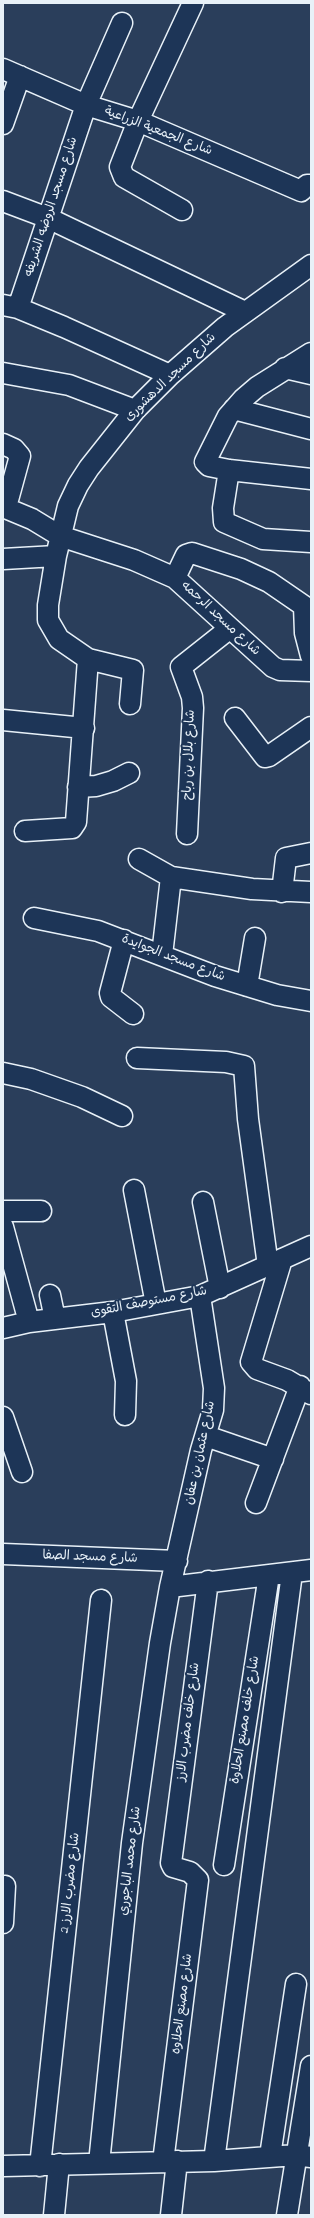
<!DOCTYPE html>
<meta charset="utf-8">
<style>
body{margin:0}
#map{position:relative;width:314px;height:2218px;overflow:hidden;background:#2a3e5b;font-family:"Indie Flower",sans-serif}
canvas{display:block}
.frame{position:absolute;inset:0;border:4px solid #e8f1f8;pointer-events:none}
</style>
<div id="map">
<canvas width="314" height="2218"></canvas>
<div class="frame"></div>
</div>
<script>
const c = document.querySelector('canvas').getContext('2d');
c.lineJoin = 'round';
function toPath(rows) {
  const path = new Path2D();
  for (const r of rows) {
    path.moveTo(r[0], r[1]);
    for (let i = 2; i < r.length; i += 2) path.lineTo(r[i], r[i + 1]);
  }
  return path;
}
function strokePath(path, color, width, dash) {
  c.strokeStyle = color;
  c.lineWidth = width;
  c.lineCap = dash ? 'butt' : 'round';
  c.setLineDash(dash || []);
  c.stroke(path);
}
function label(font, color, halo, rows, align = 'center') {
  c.font = font + ' "Indie Flower","Playpen Sans Arabic",sans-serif';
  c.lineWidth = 4;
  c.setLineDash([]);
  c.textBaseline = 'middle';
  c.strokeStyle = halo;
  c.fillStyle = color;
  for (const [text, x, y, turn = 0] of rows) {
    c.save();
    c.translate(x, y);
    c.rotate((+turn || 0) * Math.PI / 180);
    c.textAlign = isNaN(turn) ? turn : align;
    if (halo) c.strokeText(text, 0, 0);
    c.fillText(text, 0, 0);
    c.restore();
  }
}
const minor = toPath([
 [3,69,86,105,138,121,301,191,307,185,311,185],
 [3,124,20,76],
 [3,201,48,218,245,312],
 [182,210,124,177,120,167,138,121,193,3],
 [3,305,18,308,64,327,170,375],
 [18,308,86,105,122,23],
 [311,353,257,387,243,399,228,416,205,462,209,466,229,470,311,479],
 [285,368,311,374],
 [3,373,69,385,135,410],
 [234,409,311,429],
 [3,444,14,449,20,456,6,507],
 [229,470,223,508,224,522,263,539,311,542],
 [3,507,32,519,60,536,134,560,175,578,273,667,280,670,311,671],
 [3,559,56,556],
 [175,578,186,555,192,553,241,569,269,582,304,606],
 [304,606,305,633,311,656],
 [130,704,133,670,88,659,59,639,48,620,48,605,56,556,68,506,78,485,89,468,135,410,170,375,225,327,311,265],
 [235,718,265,757,269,756,311,727],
 [3,720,84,728],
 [78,787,96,786,113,781,129,773],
 [25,831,72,828,76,822,88,659],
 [187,834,193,708,192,697,181,667,229,629],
 [139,859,171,877,252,889,311,892],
 [282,892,286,858,311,853],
 [34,918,98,931,215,976,277,995,311,1001],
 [124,940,110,993,111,997,133,1014],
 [162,955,171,877],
 [247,986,255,938],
 [137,1058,226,1062,244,1066,248,1119,268,1266],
 [3,1073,31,1079,82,1097,122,1116],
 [134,1190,156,1304],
 [203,1202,220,1288],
 [3,1211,41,1211],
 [3,1227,29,1322],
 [282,1259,251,1362,257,1369,287,1380,311,1394],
 [50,1295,55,1319],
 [113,1312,126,1381,125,1415],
 [3,1328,29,1322,113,1312,200,1296,311,1246],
 [3,1417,22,1472],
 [206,1436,273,1459],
 [256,1503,300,1386],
 [3,1554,177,1561],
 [170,1587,311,1570],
 [224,1865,269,1575],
 [3,1923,5,1886],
 [270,2156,296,1984],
 [214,2161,292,1573],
 [163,2162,198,1880,190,1872,173,1867,171,1863,208,1581],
 [99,2163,132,1843,160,1643,170,1587,201,1450,213,1410,214,1388,200,1296],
 [3,2166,214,2161,296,2155,311,2157],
 [40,2166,101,1600],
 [54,2215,59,2164],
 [171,2215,177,2161],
 [287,2215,311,2066]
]);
strokePath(minor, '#e8f1f8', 23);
strokePath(minor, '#1d3557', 20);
label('13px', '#e8f1f8', '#1d3557', [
 ["شارع الجمعية الزراعية",158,132,21],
 ["شارع مسجد الروضه الشريفه",52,207,-72],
 ["شارع مسجد الدهشورى",171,378,-44],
 ["شارع مسجد الرحمه",220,619,43],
 ["شارع بلال بن رباح",190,755,-88],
 ["شارع مسجد الجوايدة",173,959,21],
 ["شارع مستوصف التقوى",149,1303,-11],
 ["شارع عثمان بن عفان",201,1453,-78],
 ["شارع مسجد الصفا",90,1558,2],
 ["شارع خلف مصنع الحلاوة",246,1720,-81],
 ["شارع خلف مضرب الارز",189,1722,-83],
 ["شارع محمد الباجوري",131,1861,-83],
 ["شارع مضرب الارز 2",71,1883,-84],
 ["شارع مصنع الحلاوه",183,2004,-83]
]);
</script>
